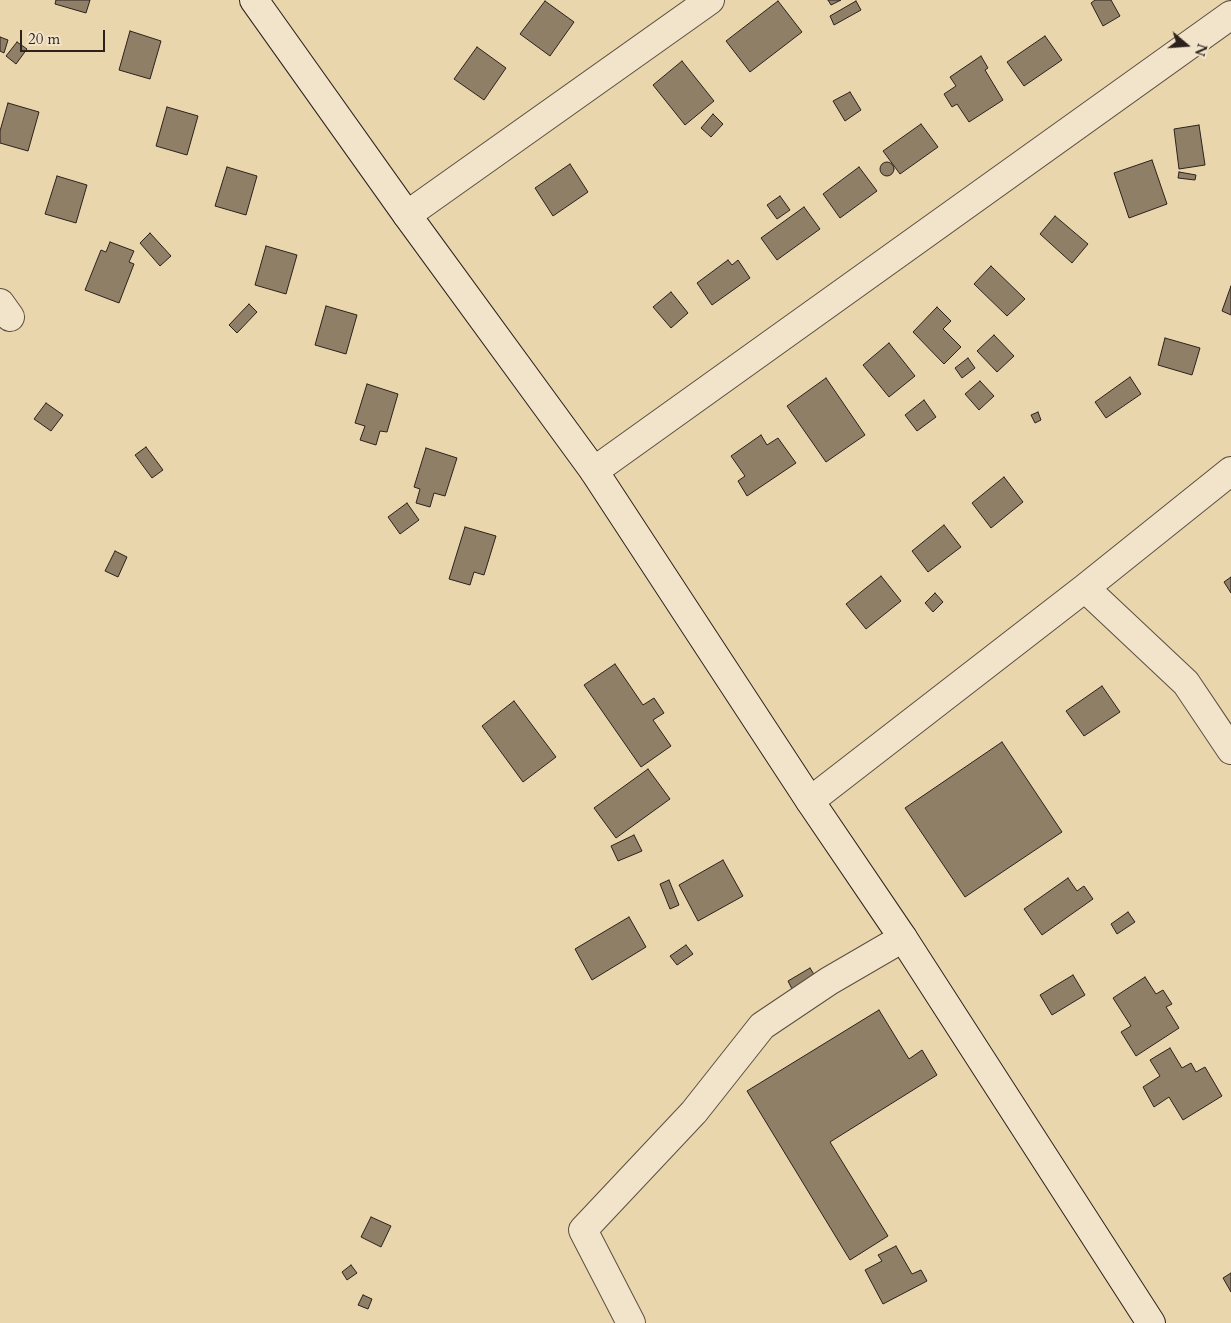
<!DOCTYPE html>
<style>
body{margin:0}
#map{position:relative;width:1231px;height:1323px;overflow:hidden;background:#e9d6ad;font-family:Cardo,serif}
canvas{display:block}
.north{position:absolute;left:1161px;top:20px;width:50px;height:50px;-webkit-text-stroke:4px #f1e4ca;paint-order:stroke;rotate:108deg;font-size:14px;font-weight:700;line-height:20px;text-align:center;color:#2d211c}
.north::after{content:'';display:block;margin:auto;width:18px;height:22px;background:#2d211c;clip-path:polygon(50% 0,100% 100%,50% 72%,0 100%)}
.scale{position:absolute;left:20px;top:30px;width:85px;height:22px;box-sizing:border-box;border:2px solid #2d211c;border-top:0;padding-left:6px;font-size:15px;line-height:18px;white-space:nowrap;color:#2d211c;-webkit-text-stroke:4px #f1e4ca;paint-order:stroke}
</style>
<div id="map">
<canvas width="1231" height="1323"></canvas>
<div class="north">N</div>
<div class="scale">20 m</div>
</div>
<script>
const c = document.querySelector('canvas').getContext('2d');
c.lineJoin = 'round';
function paint(path, color) {
  c.fillStyle = color;
  c.fill(path, 'evenodd');
}
function toPath(rows) {
  const path = new Path2D();
  for (const r of rows) {
    if (r.length === 3) {
      path.moveTo(r[0] + r[2], r[1]);
      path.arc(r[0], r[1], r[2], 0, 2 * Math.PI);
      continue;
    }
    path.moveTo(r[0], r[1]);
    for (let i = 2; i < r.length; i += 2) path.lineTo(r[i], r[i + 1]);
  }
  return path;
}
function strokePath(path, color, width, dash) {
  c.strokeStyle = color;
  c.lineWidth = width;
  c.lineCap = dash ? 'butt' : 'round';
  c.setLineDash(dash || []);
  c.stroke(path);
}
const building = toPath([
 [56,0,90,0,86,13,55,4,56,0],
 [828,0,841,0,831,5,828,0],
 [1095,0,1111,0,1120,16,1103,26,1091,3,1095,0],
 [545,1,574,22,550,56,520,34,545,1],
 [778,1,802,32,750,72,726,41,778,1],
 [856,1,861,10,834,25,830,16,856,1],
 [130,31,161,41,150,79,119,70,130,31],
 [1045,36,1062,60,1024,86,1007,62,1045,36],
 [0,37,8,40,4,53,0,51,0,37],
 [17,42,27,49,16,64,6,56,17,42],
 [477,47,506,68,484,100,454,79,477,47],
 [981,56,988,68,985,70,1003,100,969,122,957,104,952,107,944,94,956,86,950,77,981,56],
 [682,61,714,101,685,125,653,85,682,61],
 [850,92,861,110,845,121,833,101,850,92],
 [8,103,39,112,28,151,0,143,0,131,8,103],
 [167,107,198,116,187,155,156,146,167,107],
 [713,114,723,124,711,137,701,128,713,114],
 [921,124,938,147,900,174,883,151,921,124],
 [1199,125,1205,165,1179,169,1174,129,1199,125],
 [1152,160,1167,204,1129,218,1114,173,1152,160],
 [887,169,7],
 [570,164,588,192,553,216,535,188,570,164],
 [227,167,257,176,246,215,215,206,227,167],
 [859,167,877,191,840,218,823,194,859,167],
 [1179,172,1196,175,1195,180,1178,178,1179,172],
 [57,176,87,185,76,223,45,214,57,176],
 [780,196,790,210,777,219,767,205,780,196],
 [804,207,820,229,777,260,761,238,804,207],
 [1055,216,1088,244,1072,263,1040,234,1055,216],
 [150,233,171,256,160,266,140,243,150,233],
 [110,242,134,251,129,262,134,264,119,303,85,290,101,250,106,252,110,242],
 [266,246,297,255,286,294,255,285,266,246],
 [728,260,732,265,738,260,750,278,712,305,697,283,728,260],
 [991,266,1025,299,1007,316,974,284,991,266],
 [1231,286,1231,315,1222,311,1231,286],
 [671,292,688,313,671,328,653,307,671,292],
 [249,304,257,312,237,333,229,325,249,304],
 [326,306,357,315,346,354,315,345,326,306],
 [937,307,951,321,943,329,961,347,944,364,913,332,937,307],
 [994,335,1014,356,997,372,977,351,994,335],
 [1165,338,1200,348,1192,375,1158,365,1165,338],
 [889,343,915,376,889,397,863,365,889,343],
 [968,358,975,368,962,378,955,368,968,358],
 [1130,377,1141,394,1106,418,1095,402,1130,377],
 [826,378,865,435,826,462,787,406,826,378],
 [980,381,994,396,979,410,965,394,980,381],
 [367,384,398,394,387,432,380,431,376,445,360,440,365,426,355,423,367,384],
 [924,400,936,417,917,431,905,415,924,400],
 [46,403,63,415,51,431,34,419,46,403],
 [1038,412,1041,420,1035,423,1031,415,1038,412],
 [761,435,767,445,778,438,796,463,747,496,738,481,745,476,731,456,761,435],
 [146,447,163,470,152,478,135,455,146,447],
 [426,448,457,458,445,496,434,493,430,507,416,503,420,489,414,487,426,448],
 [1004,477,1023,502,991,528,972,503,1004,477],
 [407,503,419,520,400,534,388,517,407,503],
 [944,525,961,547,928,572,912,551,944,525],
 [465,527,496,536,484,575,474,572,470,585,449,579,465,527],
 [115,551,127,557,118,577,105,571,115,551],
 [881,576,901,601,866,629,846,604,881,576],
 [1231,577,1231,593,1224,582,1231,577],
 [935,593,943,602,933,612,925,603,935,593],
 [615,664,643,705,654,698,664,713,653,720,671,746,641,767,584,685,615,664],
 [1102,686,1120,712,1084,736,1066,711,1102,686],
 [514,701,556,757,523,782,482,726,514,701],
 [1002,742,1062,832,965,897,905,808,1002,742],
 [648,769,670,799,616,838,594,808,648,769],
 [634,835,642,851,618,861,611,846,634,835],
 [723,860,743,896,698,921,679,885,723,860],
 [1068,878,1077,891,1084,886,1093,899,1042,935,1024,909,1068,878],
 [669,880,679,905,670,909,660,884,669,880],
 [1128,912,1135,922,1117,934,1111,924,1128,912],
 [629,917,646,947,592,980,575,949,629,917],
 [686,945,693,954,677,965,670,956,686,945],
 [810,968,815,976,792,989,788,981,810,968],
 [1073,975,1085,995,1052,1015,1040,995,1073,975],
 [1145,977,1156,994,1163,990,1172,1004,1166,1007,1179,1028,1136,1056,1121,1032,1131,1026,1113,998,1145,977],
 [879,1010,909,1059,922,1050,937,1075,830,1142,888,1236,850,1260,747,1091,879,1010],
 [1170,1048,1182,1068,1191,1063,1196,1072,1205,1067,1222,1096,1183,1120,1169,1097,1154,1107,1143,1087,1160,1076,1150,1060,1170,1048],
 [371,1217,391,1226,381,1247,361,1237,371,1217],
 [896,1246,912,1274,921,1270,927,1281,883,1304,865,1270,882,1261,878,1255,896,1246],
 [351,1265,357,1273,347,1280,342,1272,351,1265],
 [1231,1273,1231,1292,1223,1278,1231,1273],
 [363,1295,372,1299,368,1309,358,1305,363,1295]
]);
paint(building, '#8f7f67');
strokePath(building, '#2d211c', 1);
const minor = toPath([
 [407,215,710,0],
 [0,303,10,317],
 [594,471,1231,15],
 [1085,588,1186,683,1231,750],
 [810,801,1085,588,1231,471],
 [631,1323,583,1230,694,1112,762,1026,829,981,903,938]
]);
const secondary = toPath([
 [254,0,407,215,594,471,810,801,903,938,1151,1323]
]);
strokePath(minor, '#5c4e40', 30);
strokePath(secondary, '#2d211c', 30);
strokePath(minor, '#f1e4ca', 28);
strokePath(secondary, '#f1e4ca', 28);
</script>
